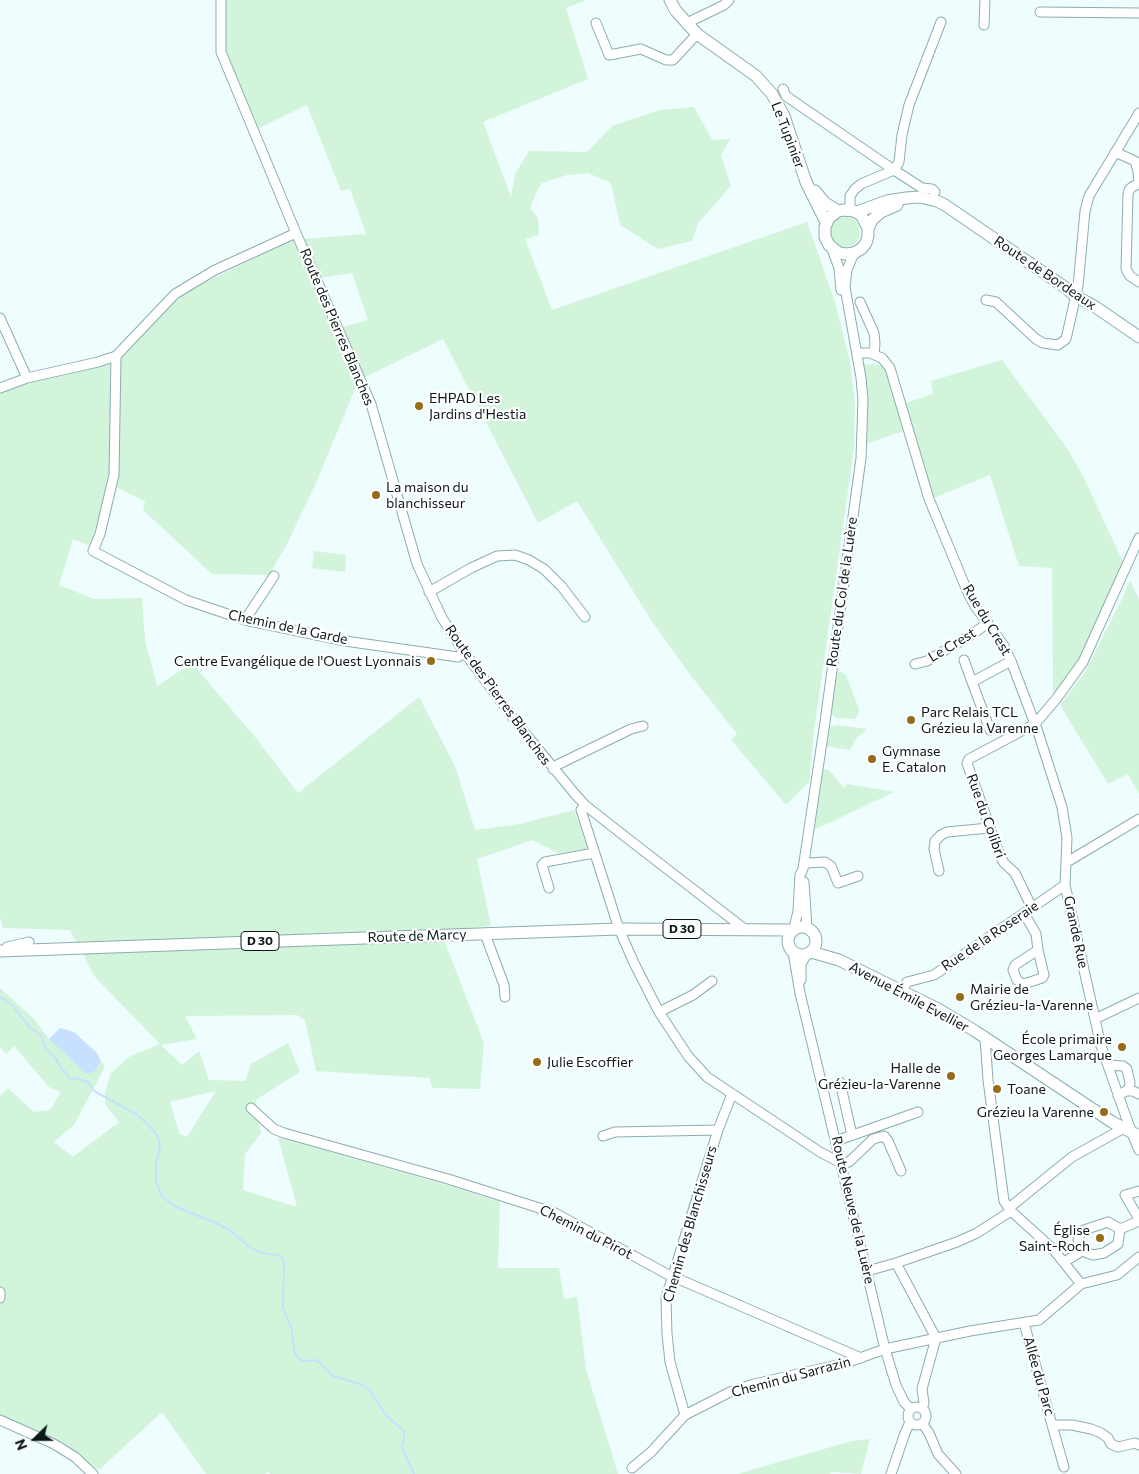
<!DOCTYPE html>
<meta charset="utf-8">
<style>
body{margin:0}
#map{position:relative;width:1139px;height:1474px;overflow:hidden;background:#effdfe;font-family:Commissioner,sans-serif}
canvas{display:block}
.north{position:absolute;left:10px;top:1414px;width:50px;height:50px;-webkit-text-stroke:4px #fff;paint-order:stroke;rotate:248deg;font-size:14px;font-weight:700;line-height:20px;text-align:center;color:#0b191a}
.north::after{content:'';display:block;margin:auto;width:18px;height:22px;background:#0b191a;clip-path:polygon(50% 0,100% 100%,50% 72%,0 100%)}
</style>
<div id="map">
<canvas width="1139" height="1474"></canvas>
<div class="north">N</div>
</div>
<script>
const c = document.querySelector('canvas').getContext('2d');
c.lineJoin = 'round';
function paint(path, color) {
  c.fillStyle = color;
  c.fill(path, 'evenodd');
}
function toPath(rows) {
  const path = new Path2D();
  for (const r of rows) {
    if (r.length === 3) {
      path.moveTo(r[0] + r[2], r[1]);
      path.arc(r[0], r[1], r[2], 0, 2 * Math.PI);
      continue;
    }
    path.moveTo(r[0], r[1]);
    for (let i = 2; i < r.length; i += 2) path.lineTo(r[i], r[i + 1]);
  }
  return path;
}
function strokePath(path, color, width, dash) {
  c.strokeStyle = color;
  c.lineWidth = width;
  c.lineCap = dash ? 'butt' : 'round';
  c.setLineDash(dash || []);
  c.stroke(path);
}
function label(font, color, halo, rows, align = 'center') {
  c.font = font + ' Commissioner,sans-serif';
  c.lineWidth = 4.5;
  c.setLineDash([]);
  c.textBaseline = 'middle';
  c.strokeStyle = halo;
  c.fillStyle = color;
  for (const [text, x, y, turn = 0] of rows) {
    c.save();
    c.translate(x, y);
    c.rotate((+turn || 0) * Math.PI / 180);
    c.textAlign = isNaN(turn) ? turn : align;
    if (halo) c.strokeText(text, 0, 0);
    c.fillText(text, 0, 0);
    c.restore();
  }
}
paint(toPath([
 [226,0,586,0,566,8,588,79,483,122,511,197,515,174,529,151,587,152,612,126,660,110,694,107,712,140,730,139,721,155,731,186,698,223,692,241,658,249,620,225,611,183,588,173,567,175,542,183,537,190,530,208,538,218,539,235,525,239,552,310,807,222,836,305,850,362,855,402,854,448,814,732,809,782,786,805,731,740,737,734,692,677,651,620,577,501,538,523,443,339,359,380,315,485,287,544,269,575,212,574,143,510,145,501,109,484,90,546,73,539,59,585,94,599,142,598,145,640,157,686,192,663,255,737,298,793,419,697,455,766,475,830,520,824,574,810,588,849,558,853,533,840,477,859,491,926,440,930,484,1043,480,1089,433,1088,429,1078,316,1071,305,1020,297,1015,185,1016,197,1039,161,1045,182,1065,199,1051,209,1080,245,1081,251,1064,288,1043,300,1072,256,1100,261,1133,245,1154,243,1190,297,1207,278,1137,454,1187,500,1202,498,1268,559,1268,564,1299,577,1297,586,1369,618,1474,270,1474,269,1472,264,1474,206,1474,162,1412,99,1470,63,1446,0,1416,0,1096,8,1088,34,1112,50,1110,61,1092,49,1087,14,1046,6,1054,0,1047,0,988,34,1019,49,1039,67,1053,95,1071,101,1061,105,1067,74,1125,54,1142,73,1157,119,1122,105,1104,105,1091,111,1073,129,1057,160,1044,95,977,70,930,3,928,0,917,0,390,117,358,179,295,294,239,335,329,368,320,352,273,321,278,304,239,366,234,350,189,341,191,307,105,257,129,226,50],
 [216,1091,187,1137,179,1133,170,1102],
 [845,232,15],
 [1002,360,1067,448,1082,474,1123,562,1079,660,1055,696,1053,692,1052,568,1019,566,990,475,931,499,910,429,865,444,862,364,884,365,900,405,933,394,931,381],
 [314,551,346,555,345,572,312,568],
 [1130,580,1139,599,1139,794,1128,774,1108,784,1060,705,1085,672,1124,595],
 [840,671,846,675,859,709,858,716,854,719,837,718,830,713,836,674],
 [837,725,868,729,857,737,850,750,825,746,827,728],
 [822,769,829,770,844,788,847,784,894,792,814,830],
 [870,1439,861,1474,832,1472,830,1474,737,1474,852,1441]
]), '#d1f4db');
paint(toPath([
 [60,1028,74,1032,97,1053,101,1061,95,1071,87,1074,49,1039]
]), '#c7e0ff');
strokePath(toPath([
 [0,998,4,999,13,1006,30,1028,41,1035,46,1049,55,1057,62,1069,68,1075,69,1078,72,1080,76,1078,88,1082,94,1091,138,1115,153,1130,158,1137,160,1146,156,1164,156,1182,162,1196,174,1206,218,1224,231,1231,252,1249,264,1253,281,1256,284,1261,283,1308,291,1327,295,1354,300,1360,305,1361,315,1360,319,1362,333,1376,363,1385,370,1390,385,1414,403,1430,404,1437,402,1448,414,1474]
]), '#c7e0ff', 2);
const minor = toPath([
 [221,0,221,52,296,233,371,404,417,564,442,618,464,652,520,727,575,794,585,805,623,835,746,930],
 [1040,12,1139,13],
 [596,23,609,55,641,49,666,60,673,60,697,34],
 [687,25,693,20,724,5,729,0],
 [984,25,985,0],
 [783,89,786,96,799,105,894,170,922,188,932,189,935,192],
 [1115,152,1135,161,1138,171,1139,184],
 [1138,184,1132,187,1129,190,1128,195,1126,269,1130,276,1139,282],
 [850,210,850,196,855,189,861,184,894,170,899,162,902,135,909,105,941,22],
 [832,249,839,268,841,290],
 [986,300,996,302,1036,339,1043,343,1058,345,1066,339,1078,286,1085,211,1089,196,1139,113],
 [860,302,874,333,875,344,874,354],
 [0,318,27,378],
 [857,353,870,353,882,358,890,368,929,499,968,593,975,606,1004,646,1011,661,1038,732,1062,807,1067,838,1065,885,1101,1046,1131,1131,1139,1150],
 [116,356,114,475,100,534,93,551,186,600,245,620,345,641,458,657,464,652],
 [0,388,27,378,98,362,116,356,175,294,215,270,296,233],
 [429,592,471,568,497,556,515,555,529,560,544,569,562,587,585,617],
 [245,620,274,576],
 [964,660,972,682,1011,661],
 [915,664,927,661,971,635,988,623],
 [972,682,990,730],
 [553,769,557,765,631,729,643,726],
 [585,805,581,810,619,929,634,963,659,1012,688,1056,707,1077,820,1152,841,1163,849,1162,873,1139,884,1136,888,1141,901,1171],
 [1067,862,1139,819],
 [808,863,825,862,831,866,838,883,858,876],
 [939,871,934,849,935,841,941,835,947,832,989,828],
 [804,882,807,927],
 [549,888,542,865,545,862,594,853],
 [1032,908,1015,873,1004,863,1000,856,967,763,969,759,1035,724,1057,698,1083,662,1139,538],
 [1024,913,1036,934,1038,950,1015,965,1013,970,1017,980,1021,983,1024,984,1042,978,1044,975,1038,950],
 [794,928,798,911,800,875,803,869,825,722,861,458,863,400,861,378,845,287,847,270,854,253],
 [485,934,504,985,505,997],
 [7,947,29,942],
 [793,952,800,993,885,1349,896,1385,904,1402,911,1409],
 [801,980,801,964,807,954],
 [902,991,907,982,934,975,1065,885],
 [659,1012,693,995,712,981],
 [1095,1019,1139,998],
 [985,1038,988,1080,1004,1201,1011,1211,1053,1249,1081,1284],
 [1108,1065,1123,1066,1127,1069,1130,1083,1129,1089,1118,1096],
 [840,1082,852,1135],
 [1126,1091,1133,1091,1139,1094],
 [251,1108,274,1129,284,1133,448,1179,555,1213,667,1274,861,1358],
 [603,1136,615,1132,718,1130],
 [836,1141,918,1112],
 [1139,1191,1125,1195,1139,1219],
 [1009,1208,1072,1157,1124,1128],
 [1108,1222,1120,1229,1118,1244,1104,1253,1093,1255,1082,1251,1078,1240,1081,1231,1108,1222],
 [1120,1229,1139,1221],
 [1064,1262,1082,1251],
 [896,1263,936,1338],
 [867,1271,896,1263,957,1242,977,1233,1011,1211],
 [0,1292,0,1298],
 [1024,1323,1052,1425,1072,1425,1091,1429,1101,1433,1108,1438,1111,1444,1118,1447,1135,1443,1139,1445],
 [917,1416,9],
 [922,1409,924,1403,922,1389,936,1338],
 [685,1415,670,1362,667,1334,666,1298,718,1130,732,1094],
 [0,1420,54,1444,75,1457,93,1474],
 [922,1423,929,1433,938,1454,956,1474],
 [1052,1425,1064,1467],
 [632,1468,651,1452,685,1415,730,1392,754,1384,846,1363,885,1349,970,1331,1039,1320,1081,1284,1117,1275,1139,1257],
 [891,1474,905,1433,910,1422]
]);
const major = toPath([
 [670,0,676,11,697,34,756,76,772,94,784,116,806,182,826,222],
 [815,191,825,203,838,211],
 [857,212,887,201,906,198,920,197,937,201,945,205,1066,288,1075,296,1094,306,1139,337],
 [868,228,861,215,854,211,844,210,838,211,829,218,825,227,825,237,829,245,839,253,846,254,854,253,861,249,866,243,868,236,868,228,872,220,881,212,897,205],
 [802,941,14],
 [0,951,619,929,791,930],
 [811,952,839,960,938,1009,975,1031,1112,1122,1139,1136]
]);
strokePath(minor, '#8badb0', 11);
strokePath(major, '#8badb0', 13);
strokePath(minor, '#fff', 9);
strokePath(major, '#fff', 11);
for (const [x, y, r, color] of [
 [419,406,5,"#956c17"],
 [376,495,5,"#956c17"],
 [431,661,5,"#956c17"],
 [911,720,5,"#956c17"],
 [872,759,5,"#956c17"],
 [960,997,5,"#956c17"],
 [1122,1047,5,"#956c17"],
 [537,1062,5,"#956c17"],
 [951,1076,5,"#956c17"],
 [997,1089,5,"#956c17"],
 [1104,1112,5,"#956c17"],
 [1100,1238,5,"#956c17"]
]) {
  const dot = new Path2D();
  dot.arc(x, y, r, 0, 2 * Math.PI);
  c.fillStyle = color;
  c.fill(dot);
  strokePath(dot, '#fff', 2);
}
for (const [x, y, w] of [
 [682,929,38],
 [260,941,38]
]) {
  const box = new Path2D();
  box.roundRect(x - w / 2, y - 9.5, w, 19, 4);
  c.fillStyle = '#fff';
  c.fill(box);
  strokePath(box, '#0b191a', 1);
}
label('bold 12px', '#0b191a', null, [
 ["D 30",682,929],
 ["D 30",260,941]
]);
label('14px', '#0b191a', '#fff', [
 ["Le Tupinier",788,135,69],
 ["Route de Bordeaux",1045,273,34],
 ["Route des Pierres Blanches",337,327,67],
 ["Route du Col de la Luère",842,592,-82],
 ["Rue du Crest",987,620,59],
 ["Chemin de la Garde",288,627,12],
 ["Le Crest",952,645,-31],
 ["Route des Pierres Blanches",498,695,54],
 ["Rue du Colibri",986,816,70],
 ["Grande Rue",1076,932,78],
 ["Route de Marcy",417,936,-2],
 ["Rue de la Roseraie",990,936,-34],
 ["Avenue Émile Evellier",909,997,28],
 ["Route Neuve de la Luère",853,1210,77],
 ["Chemin des Blanchisseurs",690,1224,-74],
 ["Chemin du Pirot",586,1232,27],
 ["Allée du Parc",1039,1376,74],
 ["Chemin du Sarrazin",791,1377,-15]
]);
label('14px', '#0b191a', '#fff', [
 ["EHPAD Les",429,398],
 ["Jardins d'Hestia",429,414],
 ["La maison du",386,487],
 ["blanchisseur",386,503],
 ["Centre Evangélique de l'Ouest Lyonnais",421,661,"right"],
 ["Parc Relais TCL",921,712],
 ["Grézieu la Varenne",921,728],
 ["Gymnase",882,751],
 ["E. Catalon",882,767],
 ["Mairie de",970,989],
 ["Grézieu-la-Varenne",970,1005],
 ["École primaire",1112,1039,"right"],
 ["Georges Lamarque",1112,1055,"right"],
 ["Julie Escoffier",547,1062],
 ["Halle de",941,1068,"right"],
 ["Grézieu-la-Varenne",941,1084,"right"],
 ["Toane",1007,1089],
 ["Grézieu la Varenne",1094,1112,"right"],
 ["Église",1090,1230,"right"],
 ["Saint-Roch",1090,1246,"right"]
], 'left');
</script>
